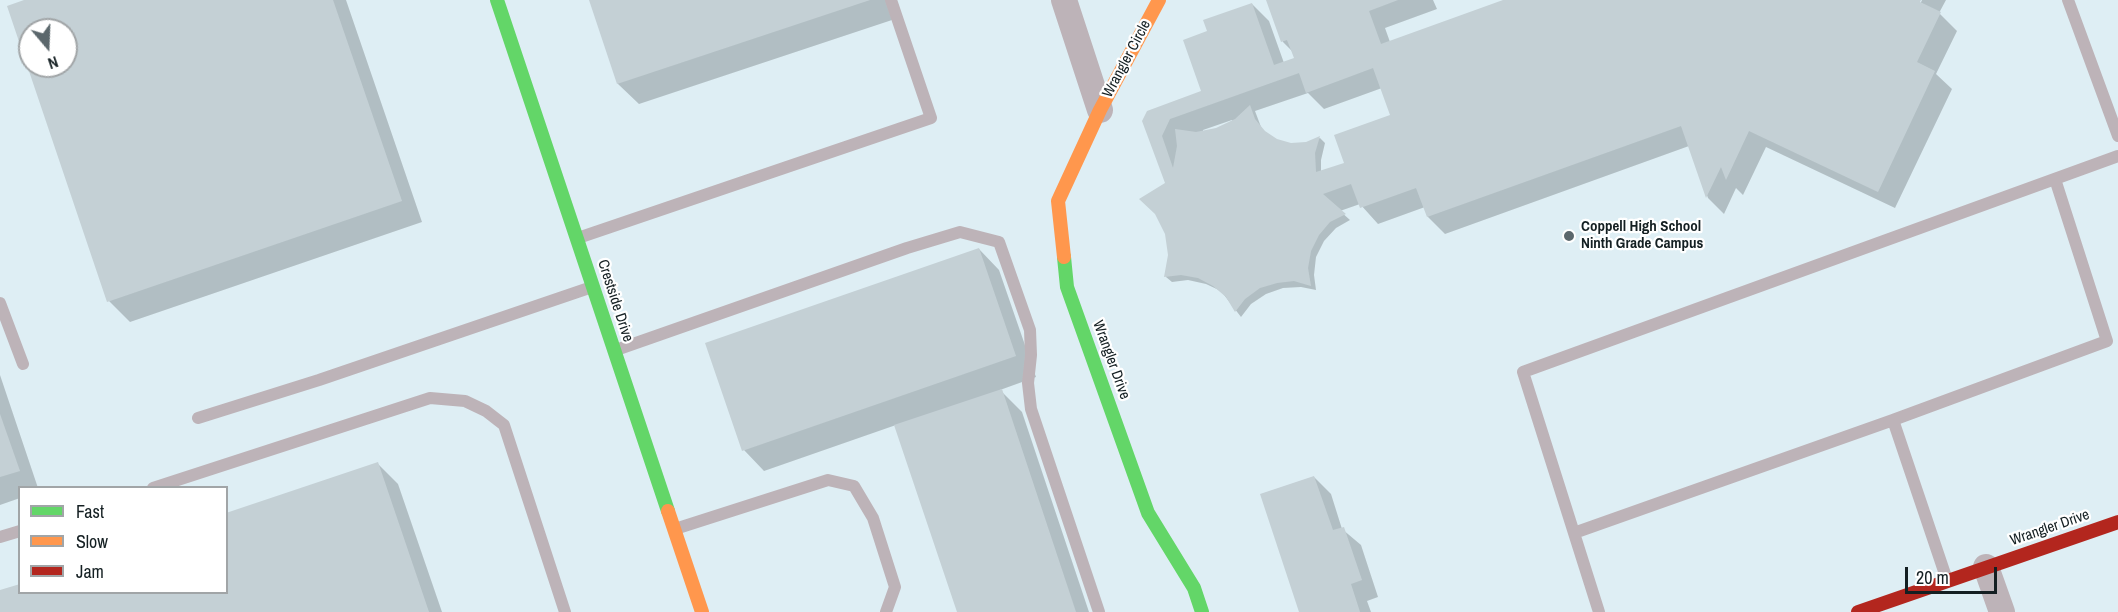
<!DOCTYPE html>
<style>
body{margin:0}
#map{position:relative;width:2118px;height:612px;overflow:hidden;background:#deeef4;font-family:"Archivo Narrow",sans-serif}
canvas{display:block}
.legend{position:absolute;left:18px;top:486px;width:210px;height:108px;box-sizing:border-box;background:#fff;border:2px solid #a1a5a7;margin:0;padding:8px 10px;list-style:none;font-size:18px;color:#141f22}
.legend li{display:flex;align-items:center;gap:12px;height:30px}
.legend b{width:30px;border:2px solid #a1a5a7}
.north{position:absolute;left:18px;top:18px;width:60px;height:60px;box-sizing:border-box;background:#fff;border:2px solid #a1a5a7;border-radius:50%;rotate:161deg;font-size:16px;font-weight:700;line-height:24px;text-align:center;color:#141f22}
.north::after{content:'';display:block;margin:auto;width:21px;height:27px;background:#5b676c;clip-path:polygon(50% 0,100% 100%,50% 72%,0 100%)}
.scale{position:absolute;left:1905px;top:567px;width:92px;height:27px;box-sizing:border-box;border:3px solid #141f22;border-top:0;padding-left:8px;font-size:18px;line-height:21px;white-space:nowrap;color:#141f22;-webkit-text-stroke:4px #fff;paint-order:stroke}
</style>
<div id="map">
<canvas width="2118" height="612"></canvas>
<ul class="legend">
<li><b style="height:8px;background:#63d668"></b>Fast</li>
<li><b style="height:8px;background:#ff974d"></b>Slow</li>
<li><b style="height:8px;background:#b3261e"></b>Jam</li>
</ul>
<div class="north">N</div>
<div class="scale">20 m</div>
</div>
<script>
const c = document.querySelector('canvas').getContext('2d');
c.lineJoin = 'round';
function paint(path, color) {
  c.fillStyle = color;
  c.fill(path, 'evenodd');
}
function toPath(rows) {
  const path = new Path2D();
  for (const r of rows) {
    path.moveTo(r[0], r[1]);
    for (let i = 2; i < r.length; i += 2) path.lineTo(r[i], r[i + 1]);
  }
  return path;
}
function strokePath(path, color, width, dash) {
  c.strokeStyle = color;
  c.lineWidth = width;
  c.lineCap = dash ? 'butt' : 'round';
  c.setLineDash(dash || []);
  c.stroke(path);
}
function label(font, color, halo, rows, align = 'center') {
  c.font = font + ' "Archivo Narrow",sans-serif';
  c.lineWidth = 4.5;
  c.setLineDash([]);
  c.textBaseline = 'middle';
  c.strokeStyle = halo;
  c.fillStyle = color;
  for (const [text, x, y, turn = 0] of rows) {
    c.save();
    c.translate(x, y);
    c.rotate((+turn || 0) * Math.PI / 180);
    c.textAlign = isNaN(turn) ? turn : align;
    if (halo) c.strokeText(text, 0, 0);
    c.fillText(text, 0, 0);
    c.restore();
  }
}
paint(toPath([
 [29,0,346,0,422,222,130,322,109,301,9,7],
 [30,30,66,30,66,66,30,66],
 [590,0,889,0,895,19,639,104,618,84],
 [1268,0,1433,0,1437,9,1385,28,1390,42,1507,0,1919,0,1918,9,1922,0,1946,0,1939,13,1957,31,1936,74,1952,89,1895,208,1766,147,1743,195,1736,188,1724,214,1708,198,1689,146,1445,234,1428,217,1425,207,1378,224,1360,204,1340,211,1350,220,1336,228,1324,241,1316,257,1314,275,1316,290,1301,287,1283,288,1266,294,1251,304,1241,317,1221,291,1206,284,1188,280,1172,282,1166,277,1170,255,1166,184,1144,121,1203,92,1209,32,1252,4,1269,21,1284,63,1296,59,1293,52,1283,42],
 [1382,88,1392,116,1346,163,1321,172,1321,160,1325,143,1320,138,1307,143,1291,144,1276,140,1266,134,1261,127,1255,111,1308,93,1324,109],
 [1232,120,1233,122,1217,130,1203,132,1203,130],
 [979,249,999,270,1036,377,1000,390,1022,412,1089,612,959,612,896,425,764,471,744,450],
 [0,375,38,488,20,488,20,498,0,505],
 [377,463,398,484,442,612,0,612,0,592,226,592],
 [1314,477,1331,494,1342,529,1361,545,1378,597,1367,601,1371,612,1301,612]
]), '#0003');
paint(toPath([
 [24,0,333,0,402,201,107,302,7,6],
 [30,30,66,30,66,66,30,66],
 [589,0,870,0,617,84],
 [1266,0,1398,0,1369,11,1381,44,1503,0,1921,0,1920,2,1941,12,1917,62,1935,71,1878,192,1749,131,1726,180,1721,167,1706,198,1681,126,1427,217,1416,188,1360,208,1351,184,1323,194,1346,214,1330,222,1319,235,1311,251,1308,268,1311,286,1294,281,1277,283,1260,288,1245,299,1235,312,1226,297,1213,286,1198,278,1181,275,1164,277,1168,255,1165,234,1155,214,1139,199,1165,183,1142,121,1147,111,1201,91,1183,40,1207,31,1203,20,1252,3,1274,65,1294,58,1287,40,1281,42],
 [1373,68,1390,115,1334,135,1344,163,1316,172,1315,153,1320,136,1306,142,1291,143,1277,139,1265,131,1255,119,1250,105,1235,119,1216,128,1196,132,1175,129,1177,146,1173,168,1162,136,1170,119,1299,73,1306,93],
 [979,248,1016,356,742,451,705,343],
 [1002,389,1076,612,957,612,894,425],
 [0,414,20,471,0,477],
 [378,462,429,612,0,612,0,590,20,584,20,592,226,592,226,513],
 [1314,476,1333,530,1344,527,1362,580,1351,584,1360,612,1299,612,1260,494]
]), '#c4d0d5');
strokePath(toPath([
 [2068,0,2118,136],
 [578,238,931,118,891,0],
 [0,303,23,364],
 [616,350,907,248,960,232,999,242,1030,330,1031,355,1028,383,1031,409,1099,612],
 [198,418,319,380,592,287],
 [153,488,430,398,465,401,486,411,504,425,565,612],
 [675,529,828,480,854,486,873,518,895,587,886,612],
 [1574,533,1893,420],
 [0,537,20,531],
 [1947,580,1893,420,2107,341,2055,179],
 [1599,612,1523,372,2118,156]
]), '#bdb3b8', 12);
strokePath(toPath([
 [1064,0,1100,110],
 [1986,567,2002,612]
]), '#bdb3b8', 26);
strokePath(toPath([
 [497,0,668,511],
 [1064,257,1067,287,1148,513,1194,588,1202,612]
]), '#63d668', 14);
strokePath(toPath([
 [1064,257,1058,201,1100,110,1159,0],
 [668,511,702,612]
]), '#ff974d', 14);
strokePath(toPath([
 [1858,612,2118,522]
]), '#b3261e', 14);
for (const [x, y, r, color] of [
 [1569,236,6,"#5b676c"]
]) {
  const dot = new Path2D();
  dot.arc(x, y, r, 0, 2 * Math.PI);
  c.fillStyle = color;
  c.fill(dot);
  strokePath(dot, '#fff', 2);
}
label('15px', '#141f22', '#fff', [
 ["Wrangler Circle",1127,59,-62],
 ["Crestside Drive",615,301,72],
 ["Wrangler Drive",1111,360,70],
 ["Wrangler Drive",2050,528,-19]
]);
label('bold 15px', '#141f22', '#fff', [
 ["Coppell High School",1581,227],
 ["Ninth Grade Campus",1581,244]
], 'left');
</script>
